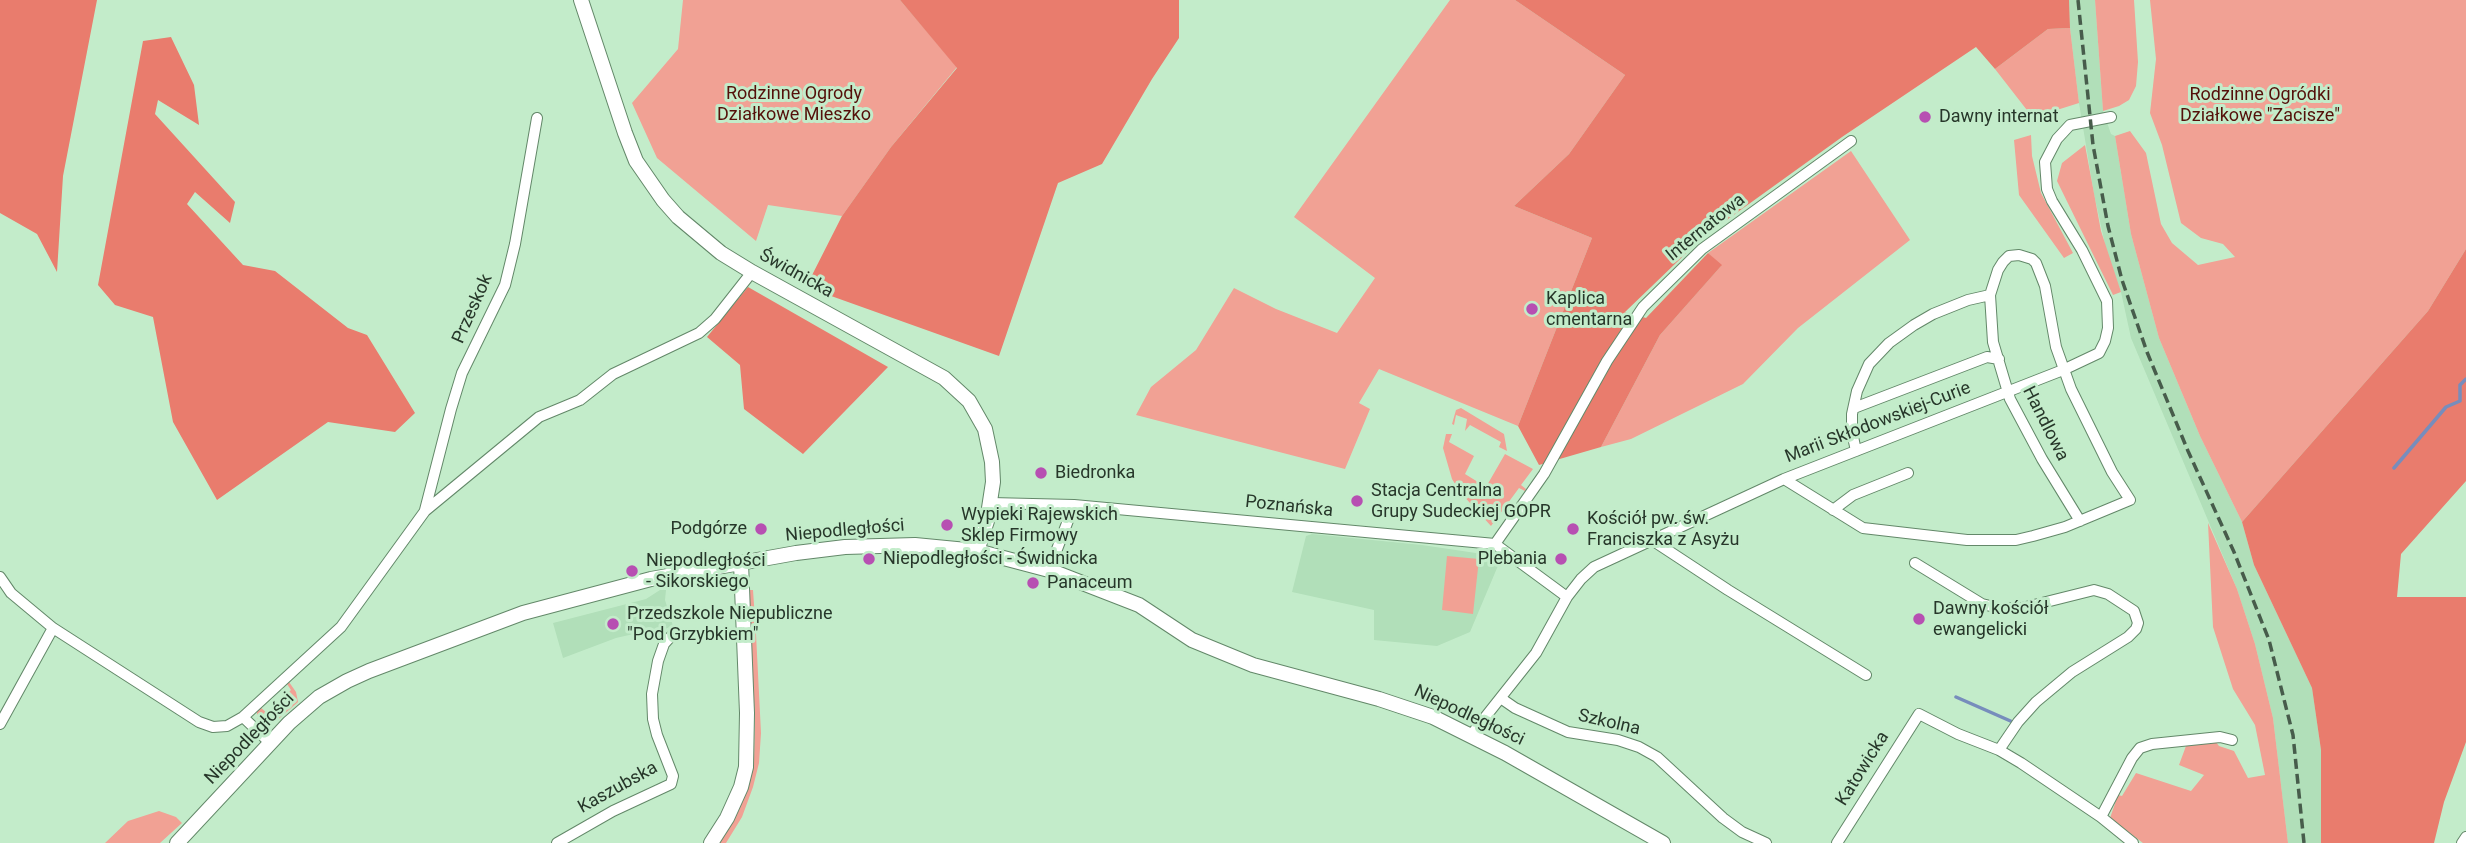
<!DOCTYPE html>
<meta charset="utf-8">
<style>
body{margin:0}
canvas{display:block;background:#c3ecca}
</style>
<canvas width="2466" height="843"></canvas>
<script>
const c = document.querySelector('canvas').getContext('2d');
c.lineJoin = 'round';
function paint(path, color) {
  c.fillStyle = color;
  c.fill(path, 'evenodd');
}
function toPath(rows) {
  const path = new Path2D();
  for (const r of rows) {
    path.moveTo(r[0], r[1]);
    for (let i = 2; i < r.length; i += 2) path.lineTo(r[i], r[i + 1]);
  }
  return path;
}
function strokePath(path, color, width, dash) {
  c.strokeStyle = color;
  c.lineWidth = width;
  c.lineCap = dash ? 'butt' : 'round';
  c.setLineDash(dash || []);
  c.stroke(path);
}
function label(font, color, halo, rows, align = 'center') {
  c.font = font + ' Roboto,sans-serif';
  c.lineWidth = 6;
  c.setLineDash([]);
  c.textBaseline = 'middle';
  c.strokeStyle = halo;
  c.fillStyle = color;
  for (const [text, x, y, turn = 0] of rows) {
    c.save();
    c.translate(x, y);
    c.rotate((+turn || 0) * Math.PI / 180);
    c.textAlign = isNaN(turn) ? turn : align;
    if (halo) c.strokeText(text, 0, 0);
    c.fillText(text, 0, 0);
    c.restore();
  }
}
paint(toPath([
 [2069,0,2095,0,2103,111,2111,134,2115,136,2131,234,2159,338,2200,436,2242,522,2254,565,2312,688,2321,750,2321,843,2288,843,2273,718,2255,644,2237,589,2131,338,2121,292,2108,258,2094,194,2079,103,2070,28],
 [1312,534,1422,545,1496,556,1500,561,1470,632,1437,646,1374,640,1374,610,1292,592,1306,536],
 [660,590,666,590,665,600,673,626,662,630,651,630,616,638,563,658,553,623,646,599]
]), '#b1dfb9');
paint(toPath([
 [683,0,900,0,957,67,891,147,842,216,768,205,756,241,657,158,632,103,678,49],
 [1450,0,1515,0,1625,75,1569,154,1514,206,1592,238,1518,426,1379,369,1359,403,1370,409,1345,469,1136,415,1151,387,1196,350,1234,288,1276,309,1337,333,1375,278,1294,217],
 [2095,0,2134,0,2138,62,2136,86,2129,100,2119,106,2103,111],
 [2150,0,2466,0,2466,249,2428,311,2242,522,2200,436,2159,338,2131,234,2115,136,2130,131,2146,153,2161,224,2172,243,2198,265,2235,257,2223,244,2201,238,2181,223,2162,145,2150,113,2156,59],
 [2070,28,2079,103,2060,109,2037,123,1995,69,2048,29],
 [2031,135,2032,156,2041,193,2073,253,2064,258,2019,195,2014,140],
 [2085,145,2101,231,2121,292,2113,295,2057,181,2062,163],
 [1851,151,1910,240,1798,328,1743,384,1631,439,1601,447,1660,335,1721,266,1708,253],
 [1461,408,1504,434,1507,451,1499,447,1501,442,1470,425,1465,431,1467,419,1456,415,1454,425,1452,424,1456,410],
 [1446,434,1452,434,1449,442,1474,456,1465,474,1486,487,1505,454,1533,469,1521,485,1526,489,1525,491,1519,488,1491,526,1460,492,1452,479,1443,448],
 [2208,523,2237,589,2255,644,2273,718,2288,843,2143,843,2110,818,2118,795,2122,796,2136,773,2191,791,2204,775,2179,765,2186,746,2216,742,2219,746,2234,751,2248,778,2265,775,2255,725,2233,689,2213,627],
 [1447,556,1479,559,1473,614,1442,610],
 [748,590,753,590,756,634,761,733,759,763,753,787,742,817,726,843,719,843,741,805,754,759,755,718],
 [289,682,296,692,298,702,274,723,268,724,262,720,259,722,257,717,257,710,260,707,267,713,291,690,287,684],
 [159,811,176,817,182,823,160,843,105,843,128,821]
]), '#f1a194');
paint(toPath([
 [0,0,97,0,63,176,57,272,37,234,0,213],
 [900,0,1179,0,1179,38,1152,79,1102,164,1058,183,999,356,806,287,842,216,891,147,957,68],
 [1515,0,2069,0,2070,28,2048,29,1995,69,1976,47,1842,137,1703,237,1625,312,1646,318,1708,253,1722,265,1660,335,1601,447,1539,465,1518,426,1592,238,1514,206,1569,154,1625,75],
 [171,37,194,85,199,125,158,100,155,114,235,202,230,223,195,192,187,204,243,265,275,271,348,328,367,335,415,413,395,432,328,422,217,500,173,422,153,317,115,305,98,285,143,41],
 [2466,249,2466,481,2401,554,2397,597,2466,597,2466,742,2444,802,2434,843,2321,843,2321,750,2312,688,2254,565,2242,522,2428,311],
 [748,287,888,367,803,454,744,409,740,365,707,337]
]), '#e97c6d');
strokePath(toPath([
 [2394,468,2446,407,2460,401,2460,385,2466,379],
 [1956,697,2015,723]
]), '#778dbc', 3.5);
const street = toPath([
 [1990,295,1993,342,2010,399,2042,459,2080,521],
 [1854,408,1987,357,1999,359],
 [1784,479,1863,528,1967,540,2016,540,2033,536,2065,527,2130,500,2112,472,2071,389,2056,347,2045,286,2036,263,2032,259,2019,255,2009,256,2003,262,1998,270,1990,295,1968,300,1933,314,1914,325,1889,343,1869,364,1857,391,1852,414,1852,432,1856,451],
 [991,503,1074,505,1495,544,1567,597],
 [425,510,451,409,462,373,505,285,515,244,537,118],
 [1833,510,1853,495,1908,473],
 [1652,540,1728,590,1866,675],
 [1495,544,1544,474,1607,361,1643,307,1702,249,1851,141],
 [1915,563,1982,604,1999,608,2022,608,2094,590,2108,594,2134,611,2138,623,2136,629,2128,637,2072,672,2036,702,2018,722,1999,750],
 [1049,570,1074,505],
 [0,577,11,593,53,628,199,722,213,727,227,726,243,717,269,742],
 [1502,699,1515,708,1568,732,1618,740,1639,747,1657,757,1723,818,1742,832,1766,843],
 [243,717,341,627,425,511,539,417,580,400,613,374,699,333,715,319,752,272],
 [0,724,53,628],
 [1471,735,1536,653,1567,597,1581,579,1594,567,1784,479,2063,370,2099,353,2105,341,2108,328,2107,301,2082,250,2052,201,2047,189,2045,162,2057,139,2070,125,2111,117],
 [2101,817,2132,758,2140,748,2152,744,2220,737,2232,740],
 [557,843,613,811,671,784,673,776,657,735,653,719,652,694,658,661,664,644,674,633],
 [1837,843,1919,714,1958,734,1999,750,2021,763,2101,817,2133,843],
 [2462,843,2466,837]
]);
const secondary = toPath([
 [581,0,625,133,636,161,663,200,678,217,721,253,752,272,944,378,969,401,985,429,992,462,993,482,987,521,977,551],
 [177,843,289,723,319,697,347,681,369,671,523,613,651,579,796,553,845,547,915,545,977,551,1049,570,1139,605,1192,640,1253,665,1379,699,1433,717,1505,753,1663,843],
 [711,843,727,818,741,787,746,767,747,713,741,563]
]);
strokePath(street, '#638869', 12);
strokePath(secondary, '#638869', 16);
strokePath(street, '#fff', 10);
strokePath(secondary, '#fff', 14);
strokePath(toPath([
 [2078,0,2093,145,2108,226,2122,280,2147,352,2188,451,2234,552,2269,640,2293,735,2304,843]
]), '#475c4b', 3.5, [10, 5]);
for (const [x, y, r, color] of [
 [1925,117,7,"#b74fb2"],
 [1532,309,7,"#b74fb2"],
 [1041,473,7,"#b74fb2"],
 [1357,501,7,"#b74fb2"],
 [947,525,7,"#b74fb2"],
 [761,529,7,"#b74fb2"],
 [1573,529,7,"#b74fb2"],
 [869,559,7,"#b74fb2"],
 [1561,559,7,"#b74fb2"],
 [632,571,7,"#b74fb2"],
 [1033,583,7,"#b74fb2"],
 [1919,619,7,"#b74fb2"],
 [613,624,7,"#b74fb2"]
]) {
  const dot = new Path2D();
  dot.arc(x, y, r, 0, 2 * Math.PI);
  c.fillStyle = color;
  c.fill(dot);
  strokePath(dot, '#c3ecca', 2.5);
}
label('18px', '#54100a', '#c3ecca', [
 ["Rodzinne Ogrody",794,94],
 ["Działkowe Mieszko",794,115],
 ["Rodzinne Ogródki",2260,95],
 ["Działkowe \"Zacisze\"",2260,116]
]);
label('18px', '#27372a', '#c3ecca', [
 ["Dawny internat",1939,117],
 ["Kaplica",1546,299],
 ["cmentarna",1546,320],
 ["Biedronka",1055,473],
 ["Stacja Centralna",1371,491],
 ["Grupy Sudeckiej GOPR",1371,512],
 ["Wypieki Rajewskich",961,515],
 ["Sklep Firmowy",961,536],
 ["Kościół pw. św.",1587,519],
 ["Franciszka z Asyżu",1587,540],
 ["Podgórze",747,529,"right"],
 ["Niepodległości - Świdnicka",883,559],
 ["Plebania",1547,559,"right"],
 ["Niepodległości",646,561],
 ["- Sikorskiego",646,582],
 ["Panaceum",1047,583],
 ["Dawny kościół",1933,609],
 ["ewangelicki",1933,630],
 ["Przedszkole Niepubliczne",627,614],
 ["\"Pod Grzybkiem\"",627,635]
], 'left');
label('18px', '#27372a', '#c3ecca', [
 ["Internatowa",1706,228,-39],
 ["Świdnicka",796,274,29],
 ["Przeskok",473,309,-66],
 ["Marii Skłodowskiej-Curie",1878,423,-21],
 ["Handlowa",2045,424,63],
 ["Poznańska",1289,507,6],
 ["Niepodległości",845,531,-5],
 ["Niepodległości",1469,716,25],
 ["Szkolna",1609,723,13],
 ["Niepodległości",250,739,-46],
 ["Katowicka",1863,769,-58],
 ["Kaszubska",618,788,-29]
]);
</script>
